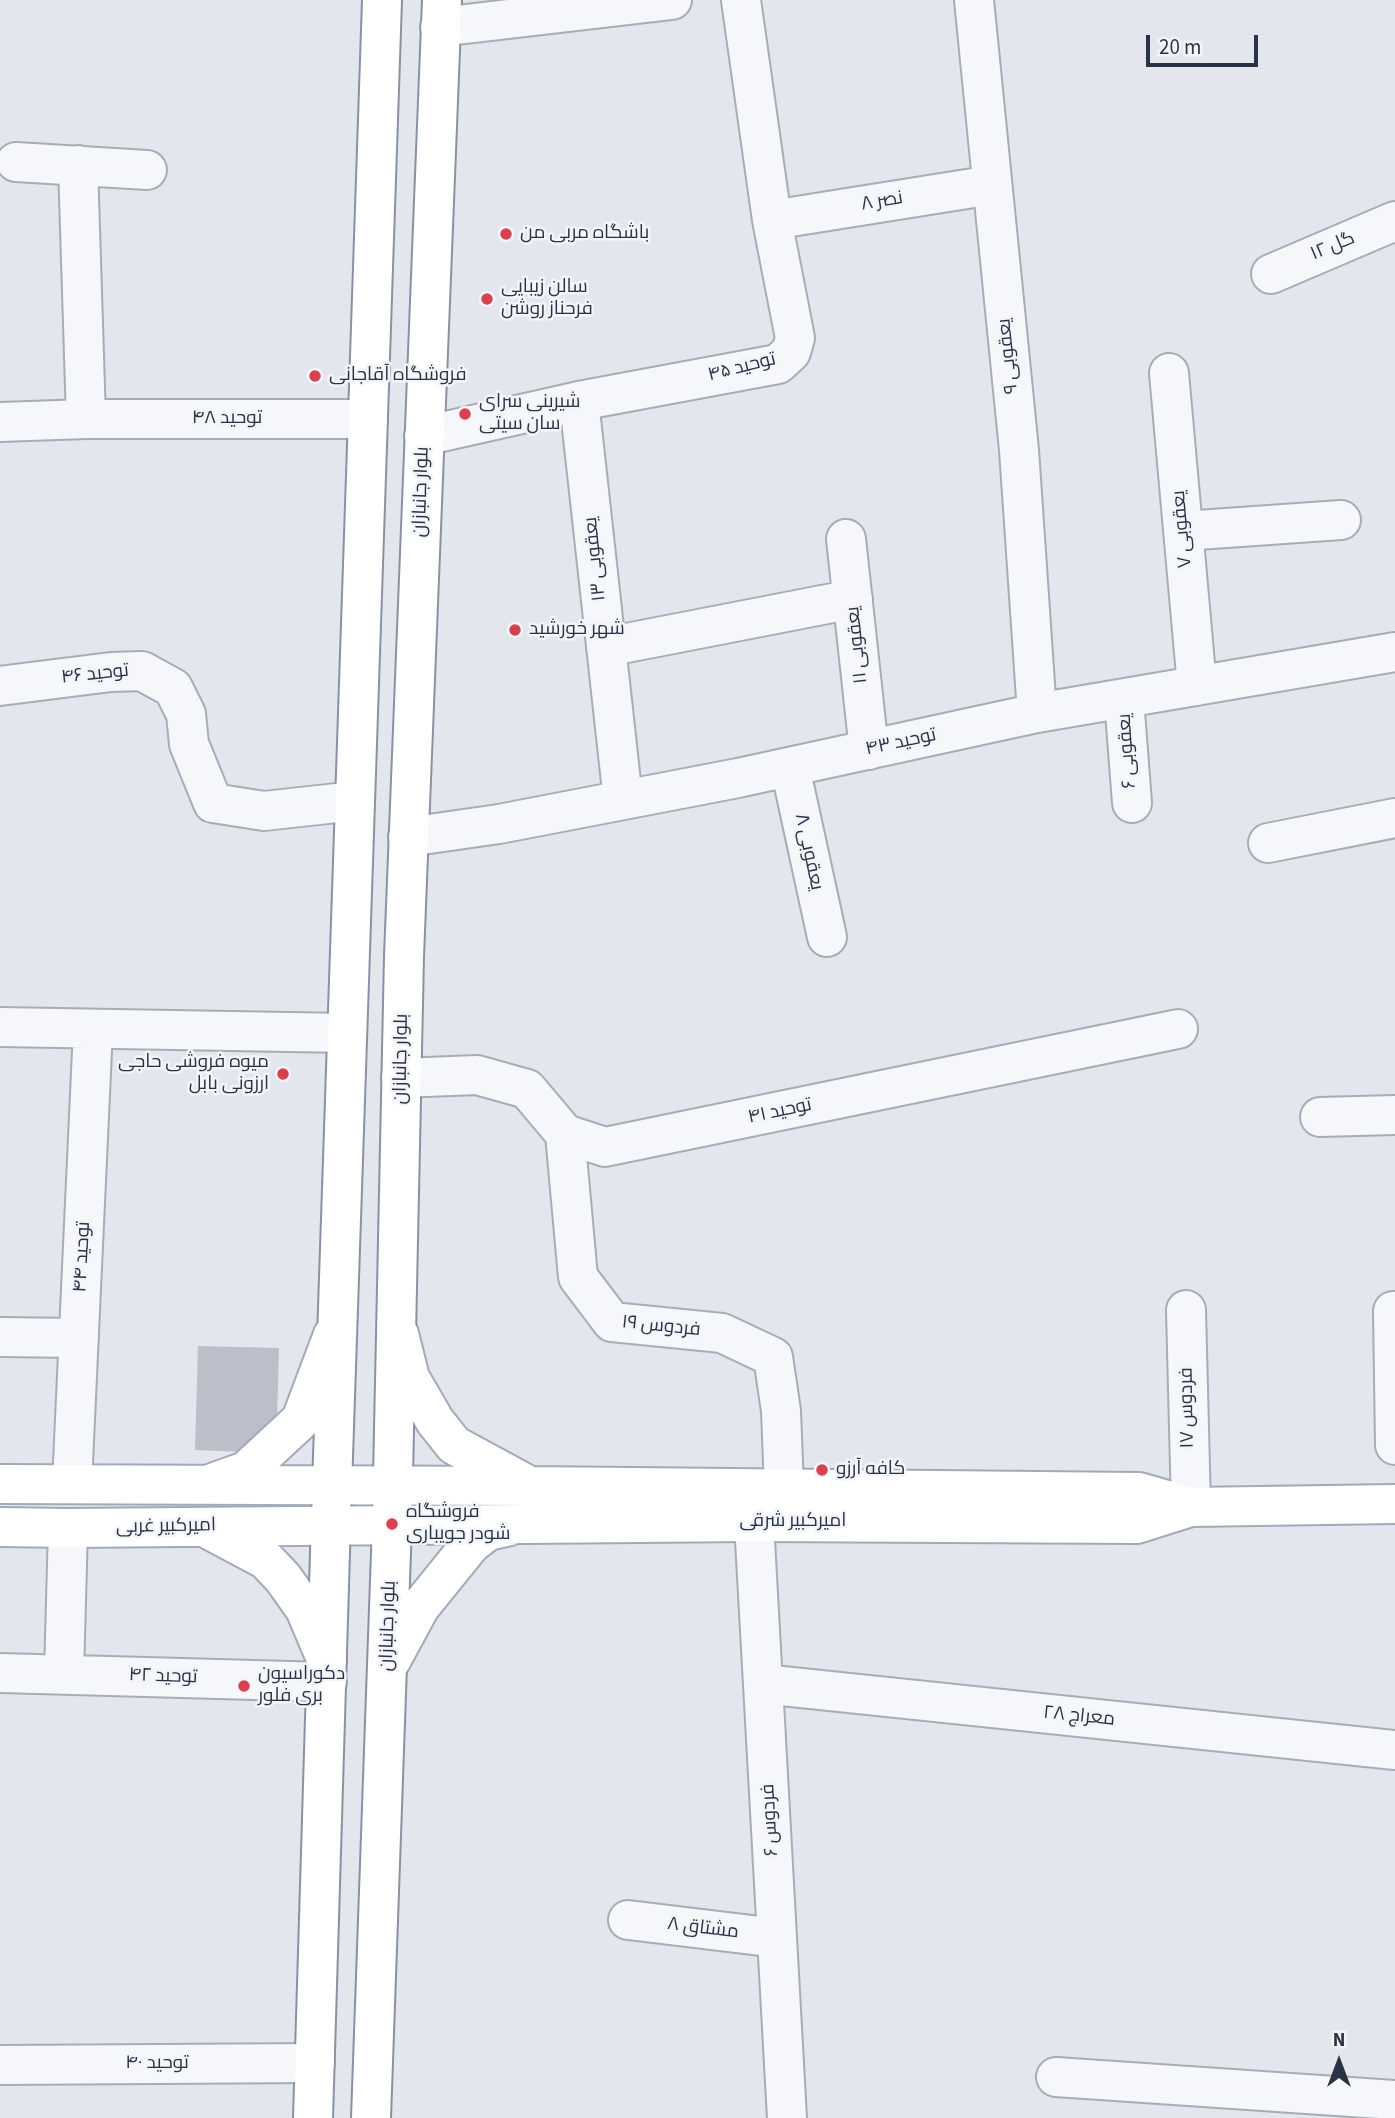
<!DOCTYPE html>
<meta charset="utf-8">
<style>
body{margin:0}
#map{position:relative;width:1395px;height:2118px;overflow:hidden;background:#e3e6ec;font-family:"Source Sans 3",sans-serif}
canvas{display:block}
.north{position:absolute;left:1304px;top:2027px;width:70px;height:70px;-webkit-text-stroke:5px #f3f5f9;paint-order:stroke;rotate:0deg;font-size:19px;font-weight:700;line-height:28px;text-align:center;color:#293246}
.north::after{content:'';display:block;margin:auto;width:24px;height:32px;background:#293246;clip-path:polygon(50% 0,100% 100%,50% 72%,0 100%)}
.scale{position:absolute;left:1146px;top:35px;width:112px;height:32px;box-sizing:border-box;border:4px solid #293246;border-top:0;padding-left:9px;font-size:21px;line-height:24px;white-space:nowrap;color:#293246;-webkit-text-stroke:5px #f3f5f9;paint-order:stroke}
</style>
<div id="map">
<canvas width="1395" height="2118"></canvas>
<div class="north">N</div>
<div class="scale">20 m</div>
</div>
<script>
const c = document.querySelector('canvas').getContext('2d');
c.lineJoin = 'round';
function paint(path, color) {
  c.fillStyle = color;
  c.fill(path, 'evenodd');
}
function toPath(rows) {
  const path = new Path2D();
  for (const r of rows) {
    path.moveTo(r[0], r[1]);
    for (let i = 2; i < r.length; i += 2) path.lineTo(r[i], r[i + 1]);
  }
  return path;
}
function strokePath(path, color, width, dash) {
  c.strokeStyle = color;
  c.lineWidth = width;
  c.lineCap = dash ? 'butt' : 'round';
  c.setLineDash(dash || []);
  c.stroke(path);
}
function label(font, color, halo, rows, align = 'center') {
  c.font = font + ' "Source Sans 3",Cairo,sans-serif';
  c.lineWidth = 5;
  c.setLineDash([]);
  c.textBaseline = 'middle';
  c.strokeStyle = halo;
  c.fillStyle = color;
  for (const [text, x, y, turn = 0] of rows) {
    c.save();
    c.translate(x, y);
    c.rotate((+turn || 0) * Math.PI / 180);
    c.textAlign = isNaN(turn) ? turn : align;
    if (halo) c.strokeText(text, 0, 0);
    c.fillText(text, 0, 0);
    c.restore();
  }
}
paint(toPath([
 [198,1346,279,1348,277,1422,249,1452,195,1450]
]), '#babfca');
const minor = toPath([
 [974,0,1019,450,1037,713],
 [440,27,672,0],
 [16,162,147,170],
 [78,165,86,419],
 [772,220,992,185],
 [1271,274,1395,221],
 [1169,373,1197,686],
 [579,401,623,800],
 [0,422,86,419,368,419],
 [424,436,579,401,778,364,791,352,795,338,772,220,741,0],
 [1183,531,1341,520],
 [846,539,869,750],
 [606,647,853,599],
 [0,686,111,672,142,671,173,688,186,714,189,744,213,803,264,811,355,801],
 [1124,699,1132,803],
 [790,767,827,937],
 [408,837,499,824,738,778,1037,713,1395,652],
 [1268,843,1395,818],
 [0,1027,347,1033],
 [401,1078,477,1075,527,1089,565,1134,605,1147,1178,1029],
 [1320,1117,1395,1115],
 [565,1134,578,1277,612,1322,722,1333,773,1357,781,1411,784,1488],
 [1186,1310,1191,1507],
 [1393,1311,1395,1445],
 [0,1337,79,1338],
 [72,1484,93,1029],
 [754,1522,787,2118],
 [0,1673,327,1682],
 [64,1674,68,1528],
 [763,1684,1395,1750],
 [628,1920,777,1938],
 [0,2065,315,2063],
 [1056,2077,1395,2100]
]);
const major = toPath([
 [399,1334,410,1378,435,1421,454,1445,524,1483],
 [215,1482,246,1471,301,1420,333,1335],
 [0,1484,529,1486,1139,1492,1191,1507],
 [0,1527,68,1528,754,1522,1137,1524,1191,1507,1395,1504],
 [204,1527,266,1560,283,1578,305,1609,327,1661],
 [387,1668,420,1607,471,1544,488,1531,510,1526]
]);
const highway = toPath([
 [313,2118,332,1486,382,0],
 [371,2118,392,1524,404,956,442,0]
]);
strokePath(minor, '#a7acb7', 42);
strokePath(major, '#a2aab9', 42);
strokePath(highway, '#8992a4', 42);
strokePath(minor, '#f6f7fa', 38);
strokePath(major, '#fff', 38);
strokePath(highway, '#fff', 38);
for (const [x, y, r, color] of [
 [506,234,7,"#d84150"],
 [487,299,7,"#d84150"],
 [315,376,7,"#d84150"],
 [465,414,7,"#d84150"],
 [515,630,7,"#d84150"],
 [283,1074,7,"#d84150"],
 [822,1470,7,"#d84150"],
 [392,1524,7,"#d84150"],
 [244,1686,7,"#d84150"]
]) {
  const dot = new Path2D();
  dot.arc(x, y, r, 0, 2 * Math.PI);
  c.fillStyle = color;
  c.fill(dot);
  strokePath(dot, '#f3f5f9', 2.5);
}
label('19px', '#293246', '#f3f5f9', [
 ["نصر ۸",882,202,-9],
 ["گل ۱۲",1333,247,-23],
 ["یعقوبی ۹",1009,356,-96],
 ["توحید ۴۵",742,368,-14],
 ["توحید ۴۸",227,419],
 ["بلوار جانبازان",422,492,-88],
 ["یعقوبی ۷",1183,529,-95],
 ["یعقوبی ۱۳",596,559,-96],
 ["یعقوبی ۱۱",858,645,-96],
 ["توحید ۴۶",95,675,-6],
 ["توحید ۴۳",901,743,-12],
 ["یعقوبی ۶",1128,751,-94],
 ["یعقوبی ۸",808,852,78],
 ["بلوار جانبازان",402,1059,-89],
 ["توحید ۴۱",780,1112,-12],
 ["توحید ۴۴",83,1257,-87],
 ["فردوس ۱۹",661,1327,6],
 ["فردوس ۱۷",1188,1408,-91],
 ["امیرکبیر شرقی",793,1522],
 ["امیرکبیر غربی",166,1527,-1],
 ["بلوار جانبازان",389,1626,-88],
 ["توحید ۴۲",163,1677,2],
 ["معراج ۲۸",1079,1717,6],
 ["فردوس ۶",771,1820,-93],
 ["مشتاق ۸",703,1929,7],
 ["توحید ۴۰",157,2064]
]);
label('19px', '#293246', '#f3f5f9', [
 ["باشگاه مربی من",520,234],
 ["سالن زیبایی",501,288],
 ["فرحناز روشن",501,310],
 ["فروشگاه آقاجانی",329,376],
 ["شیرینی سرای",479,403],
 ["سان سیتی",479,425],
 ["شهر خورشید",529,630],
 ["میوه فروشی حاجی",269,1063,"right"],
 ["ارزونی بابل",269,1085,"right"],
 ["کافه آرزو",836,1470],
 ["فروشگاه",406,1513],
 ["شودر جویباری",406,1535],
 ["دکوراسیون",258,1675],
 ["بری فلور",258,1697]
], 'left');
</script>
